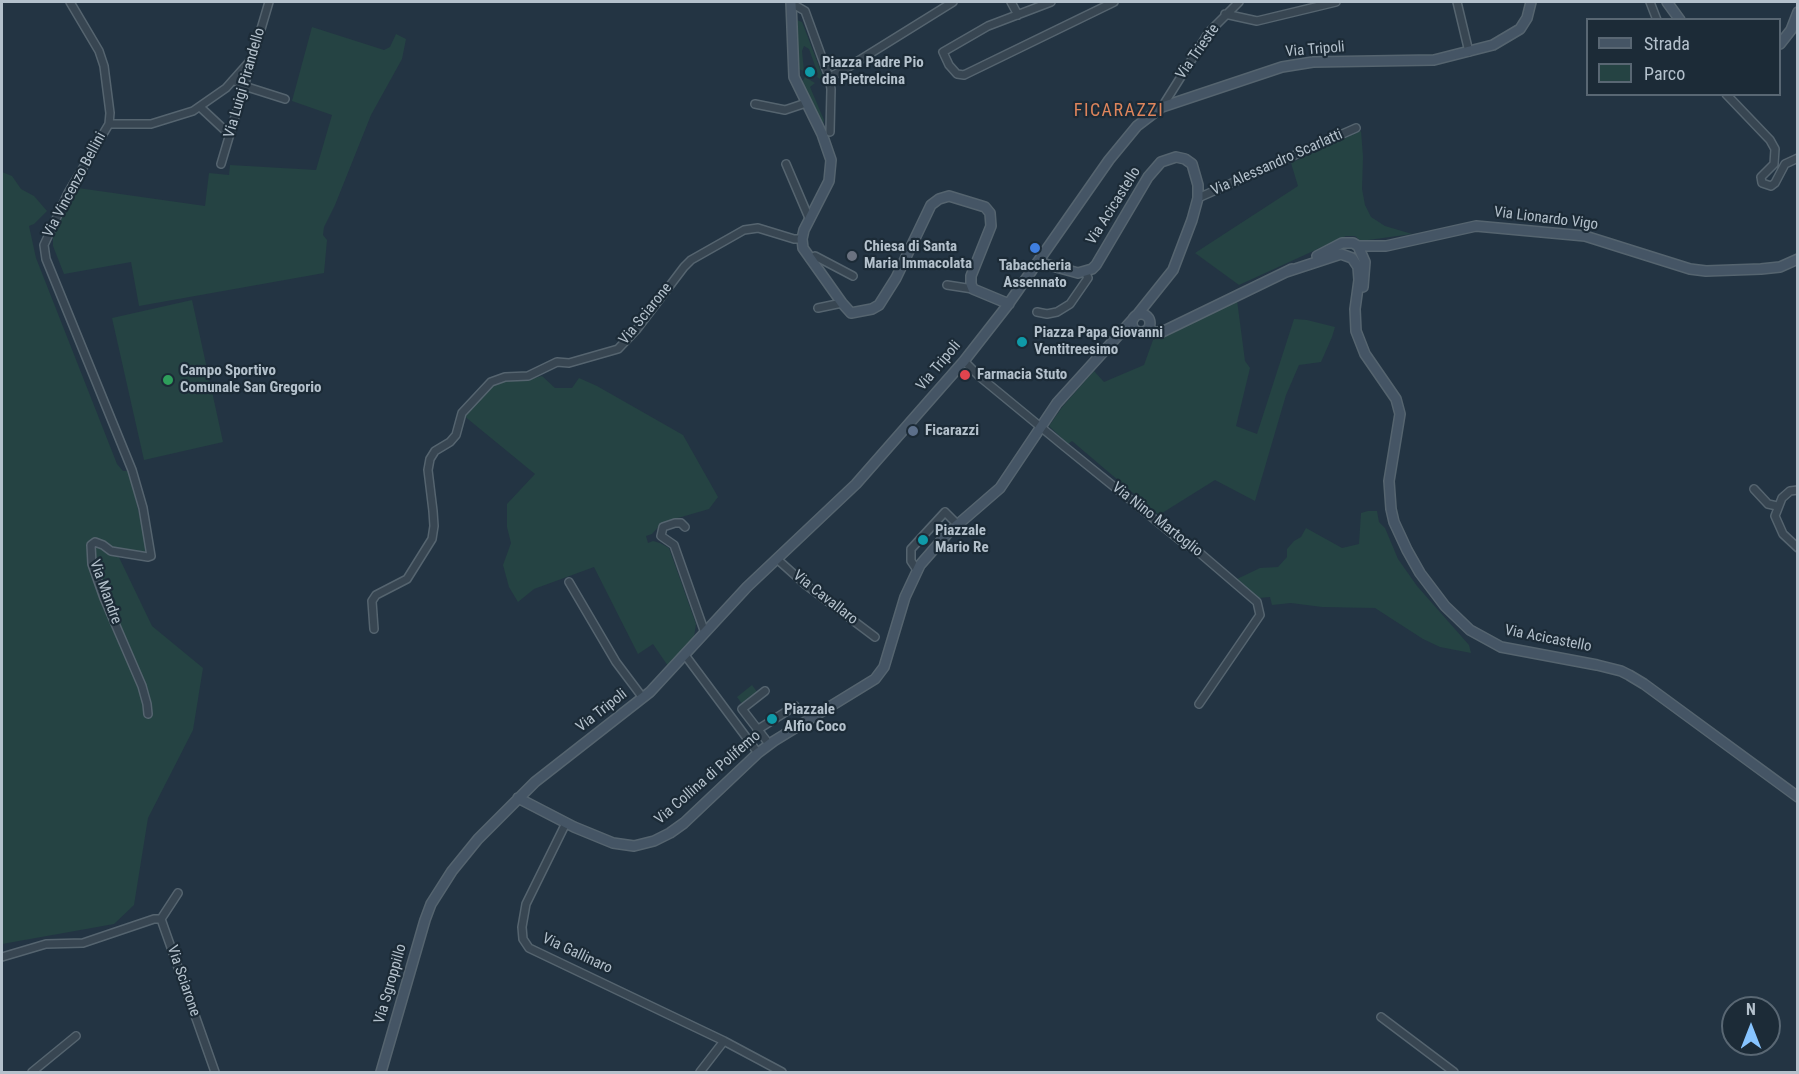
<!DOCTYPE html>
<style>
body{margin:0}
#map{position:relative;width:1799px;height:1074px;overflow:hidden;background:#233443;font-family:"Roboto Condensed",sans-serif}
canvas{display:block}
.frame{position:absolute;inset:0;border:3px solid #b4c1cc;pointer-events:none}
.legend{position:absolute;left:1586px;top:18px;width:195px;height:78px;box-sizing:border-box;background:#1c2b37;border:2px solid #596773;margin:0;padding:8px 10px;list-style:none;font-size:18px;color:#b4c1cc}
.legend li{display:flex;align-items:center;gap:12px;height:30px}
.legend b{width:30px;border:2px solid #596773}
.north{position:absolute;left:1721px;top:996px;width:60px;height:60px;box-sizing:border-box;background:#1c2b37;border:2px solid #596773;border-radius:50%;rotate:0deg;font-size:16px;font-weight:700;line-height:24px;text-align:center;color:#b4c1cc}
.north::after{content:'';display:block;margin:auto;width:21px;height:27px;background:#87c4ff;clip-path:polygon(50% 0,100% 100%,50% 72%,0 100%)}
</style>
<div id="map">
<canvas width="1799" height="1074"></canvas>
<div class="frame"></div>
<ul class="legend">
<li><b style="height:8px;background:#455565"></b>Strada</li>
<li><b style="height:16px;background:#254343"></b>Parco</li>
</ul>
<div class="north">N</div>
</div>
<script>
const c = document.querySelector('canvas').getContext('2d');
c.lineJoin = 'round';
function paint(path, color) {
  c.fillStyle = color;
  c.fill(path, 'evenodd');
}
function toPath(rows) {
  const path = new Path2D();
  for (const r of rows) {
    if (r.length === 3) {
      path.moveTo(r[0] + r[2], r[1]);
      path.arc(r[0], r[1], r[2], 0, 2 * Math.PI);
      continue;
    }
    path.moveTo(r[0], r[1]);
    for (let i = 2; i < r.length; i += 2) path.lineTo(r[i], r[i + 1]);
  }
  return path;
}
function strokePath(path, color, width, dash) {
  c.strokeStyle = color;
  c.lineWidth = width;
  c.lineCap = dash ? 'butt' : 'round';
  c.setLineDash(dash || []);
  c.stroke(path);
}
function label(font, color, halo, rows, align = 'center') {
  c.font = font + ' "Roboto Condensed",sans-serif';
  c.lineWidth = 4.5;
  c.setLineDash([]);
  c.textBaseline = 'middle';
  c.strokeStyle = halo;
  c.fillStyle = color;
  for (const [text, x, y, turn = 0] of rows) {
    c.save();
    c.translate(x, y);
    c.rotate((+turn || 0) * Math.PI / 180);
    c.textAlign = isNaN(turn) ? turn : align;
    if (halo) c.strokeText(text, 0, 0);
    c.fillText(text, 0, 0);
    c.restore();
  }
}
paint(toPath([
 [797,20,802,22,804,27,823,77,820,79,817,77,818,74,809,49,804,46,802,51,804,71,798,69],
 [312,27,384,50,390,47,396,34,406,39,402,59,371,115,335,205,324,227,323,235,327,240,324,273,139,306,131,262,64,274,53,246,53,234,78,188,205,206,209,173,229,175,230,165,316,170,332,115,292,101],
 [805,77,815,83,810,87,824,120,823,126,801,84],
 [1361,131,1363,157,1362,189,1365,205,1371,217,1385,226,1412,234,1361,241,1355,236,1346,236,1239,285,1195,253,1298,186,1291,163],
 [2,172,12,176,21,189,34,196,47,211,34,224,29,226,36,258,117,464,123,471,129,471,148,553,114,547,152,626,203,668,193,730,148,818,134,905,114,924,2,944],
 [192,300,223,442,144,460,112,318],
 [1237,300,1245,361,1250,368,1236,426,1257,434,1294,319,1307,320,1335,327,1332,337,1321,362,1299,365,1286,395,1255,501,1215,480,1159,515,1072,441,1068,444,1049,426,1063,406,1094,371,1104,382,1144,365,1153,340],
 [542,376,555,388,572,388,579,378,597,386,683,435,718,497,709,509,671,520,661,524,652,534,646,536,648,543,653,541,660,543,669,548,696,624,694,637,668,666,653,644,638,654,594,567,534,589,518,602,509,587,503,565,511,543,507,527,507,504,535,474,463,415,496,382,526,380],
 [1368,511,1377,511,1379,522,1385,528,1398,559,1417,586,1469,645,1471,653,1440,647,1423,639,1375,608,1322,607,1291,603,1272,605,1270,597,1259,598,1237,579,1260,568,1278,567,1287,557,1287,549,1294,541,1301,537,1306,528,1342,548,1359,544,1361,513],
 [752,685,761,697,746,709,737,697]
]), '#254343');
const street = toPath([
 [70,2,99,51,104,66,110,113,109,124,68,193,44,245,46,259,132,470,143,508,151,556,148,557,111,551,103,545,95,542,91,545,92,564,104,598,142,686,147,704,148,714],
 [1011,2,1018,15],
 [1051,2,988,26,943,52,949,65,957,74,964,75,1114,2],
 [1457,2,1469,52],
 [1650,2,1657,20],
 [791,3,805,11,829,77,842,71,953,2],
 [1225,14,1257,21,1336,2],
 [829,77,831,89,830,132],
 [233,80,244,86,285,99],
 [1726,94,1770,140,1775,149,1774,164,1761,177,1762,183,1771,186,1775,183,1785,164,1798,158],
 [755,104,785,110,806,103],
 [200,107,230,135],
 [1162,107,1209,32,1239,2],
 [109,124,151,124,193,111,226,88,250,61],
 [221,164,269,2],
 [786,164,809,218],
 [1198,198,1356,128],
 [810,259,815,256,853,276],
 [947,285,973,289],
 [818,308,842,303],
 [1037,312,1047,314,1057,312,1070,304,1088,278,1085,271],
 [964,361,980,377,1065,447,1180,540,1201,554,1257,602,1260,615,1199,704],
 [1754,489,1768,504,1777,506],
 [1798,490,1790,491,1782,498,1775,516,1783,534,1798,548],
 [685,527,681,523,675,523,663,527,661,536,674,545,705,633],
 [777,559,806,585,875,637],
 [917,570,911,561,911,549,945,512,958,525],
 [569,582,616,662,643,698],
 [374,629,372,601,376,595,407,579,432,539,434,526,433,511,428,470,430,459,435,451,450,442,456,435,462,413,491,382,505,377,528,376,557,362,569,363,618,349,637,329,684,267,691,260,744,230,758,228,794,239,802,239],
 [685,655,758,753],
 [765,691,742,709,769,744],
 [757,730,795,706],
 [566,823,526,904,522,927,523,939,529,948,724,1041,782,1072],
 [178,893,161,919,215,1072],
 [2,957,46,944,83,943,154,919,161,919],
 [1381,1017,1454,1072],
 [32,1072,76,1036],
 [700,1072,724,1041]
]);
const secondary = toPath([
 [791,2,794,77,822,134,831,160,829,181,804,230,802,239,803,248,842,303,851,313,872,309,879,305,896,278,931,205,939,199,949,196,985,207,990,213,991,226,971,276,971,284,973,289,1009,304],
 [1667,2,1680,20],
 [1780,44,1791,30,1798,12],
 [1358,246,1386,246,1476,226,1585,236,1690,269,1706,271,1761,269,1780,267,1798,259],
 [1317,256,1342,243,1353,243,1358,246,1365,262,1363,287],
 [1038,262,1078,273,1092,269,1096,265,1148,177,1161,162,1176,157,1185,159,1192,164,1198,185,1198,198,1192,220,1173,270,1137,315],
 [1286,272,1341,254,1352,258,1358,267,1359,280,1355,309,1356,331,1365,354,1396,399,1400,414,1389,481,1391,509,1394,522,1407,550,1420,573,1445,606,1470,630,1501,647,1597,665,1621,671,1629,675,1644,684,1798,797],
 [1141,323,9],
 [1143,332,1162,332,1292,269],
 [518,798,574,827,613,843,634,846,654,841,670,833,684,823,758,753,774,741,875,679,884,667,905,597,920,565,948,533,1000,488,1057,403,1134,318],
 [381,1072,425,920,431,904,452,871,478,839,535,782,650,692,747,587,856,484,964,361,1007,306,1109,160,1137,126,1162,107,1282,67,1313,62,1434,60,1493,45,1520,29,1527,18,1531,2]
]);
strokePath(street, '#55646f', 10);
strokePath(secondary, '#55646f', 12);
strokePath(street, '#384652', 7);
strokePath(secondary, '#455565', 9);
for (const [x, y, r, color] of [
 [810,72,6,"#0f9aa8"],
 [1035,248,6,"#3f7fe0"],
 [852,256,6,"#6b7280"],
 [1022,342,6,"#0f9aa8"],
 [965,375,6,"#e0444e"],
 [168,380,6,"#2e9e5b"],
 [913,431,6,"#5c6f8a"],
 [923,540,6,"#0f9aa8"],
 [772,719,6,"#0f9aa8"]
]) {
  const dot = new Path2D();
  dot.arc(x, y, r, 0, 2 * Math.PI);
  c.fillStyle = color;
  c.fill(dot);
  strokePath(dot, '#1c2b37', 2);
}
label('15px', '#b4c1cc', '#1c2b37', [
 ["Via Tripoli",1315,50,-5],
 ["Via Trieste",1198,52,-55],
 ["Via Luigi Pirandello",245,83,-74],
 ["Via Alessandro Scarlatti",1277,163,-24],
 ["Via Vincenzo Bellini",75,185,-62],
 ["Via Acicastello",1114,206,-58],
 ["Via Lionardo Vigo",1546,219,7],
 ["Via Sciarone",646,314,-51],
 ["Via Tripoli",939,366,-50],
 ["Via Nino Martoglio",1157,520,38],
 ["Via Mandre",105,592,70],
 ["Via Cavallaro",825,598,38],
 ["Via Acicastello",1548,639,11],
 ["Via Tripoli",602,711,-38],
 ["Via Collina di Polifemo",708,778,-41],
 ["Via Gallinaro",577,954,25],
 ["Via Sciarone",183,981,71],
 ["Via Sgroppillo",391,984,-74]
]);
label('bold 15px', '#b4c1cc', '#1c2b37', [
 ["Piazza Padre Pio",822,63],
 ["da Pietrelcina",822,80],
 ["Chiesa di Santa",864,247],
 ["Maria Immacolata",864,264],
 ["Tabaccheria",1035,266,"center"],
 ["Assennato",1035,283,"center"],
 ["Piazza Papa Giovanni",1034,333],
 ["Ventitreesimo",1034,350],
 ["Campo Sportivo",180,371],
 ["Comunale San Gregorio",180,388],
 ["Farmacia Stuto",977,375],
 ["Ficarazzi",925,431],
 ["Piazzale",935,531],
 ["Mario Re",935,548],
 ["Piazzale",784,710],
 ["Alfio Coco",784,727]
], 'left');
c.letterSpacing = '1.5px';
label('18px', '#df855c', '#1c2b37', [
 ["FICARAZZI",1119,111]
]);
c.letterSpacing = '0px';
</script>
